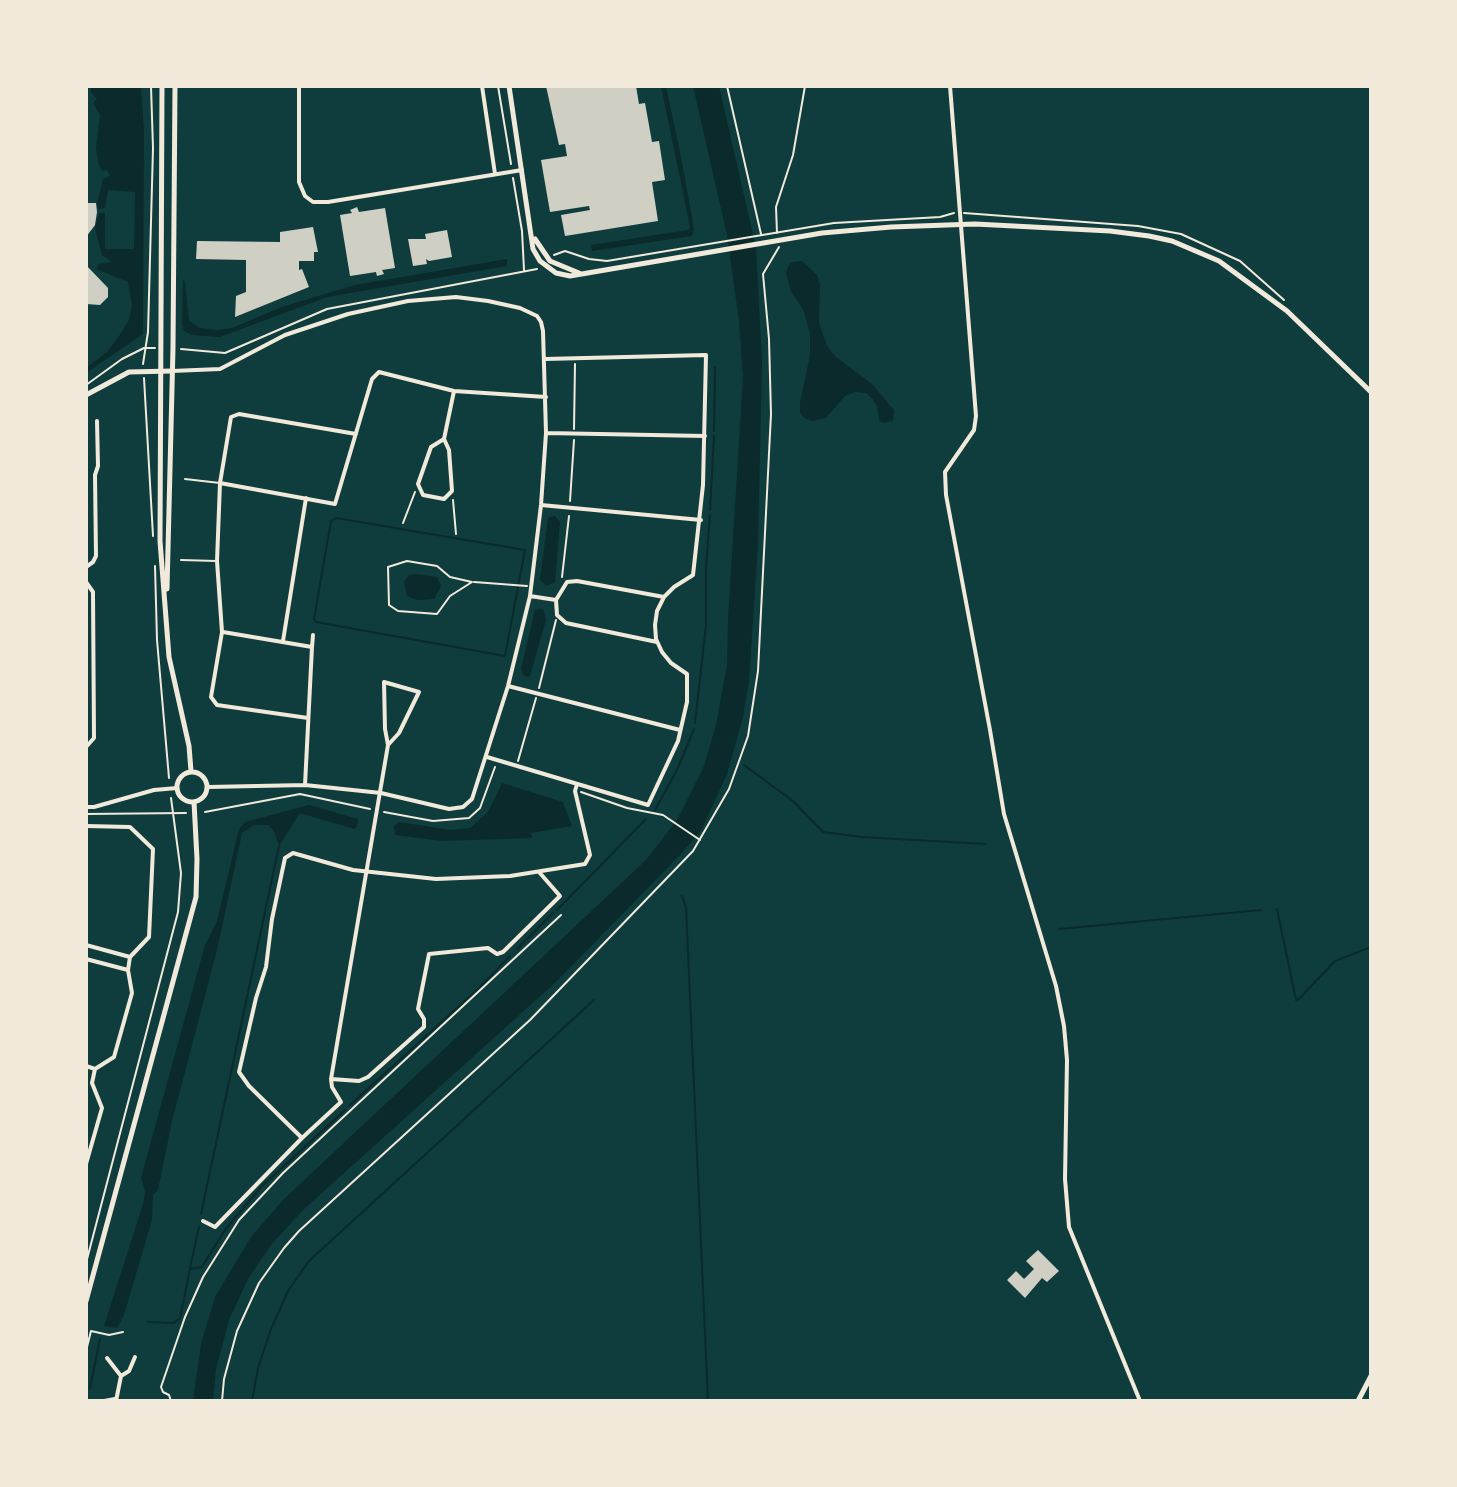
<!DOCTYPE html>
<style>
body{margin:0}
#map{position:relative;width:1457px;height:1487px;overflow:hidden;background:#0f3d3e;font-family:"Nunito Sans",sans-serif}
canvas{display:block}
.frame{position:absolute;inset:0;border:88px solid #f1e9da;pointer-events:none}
</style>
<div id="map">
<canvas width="1457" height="1487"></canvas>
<div class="frame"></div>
</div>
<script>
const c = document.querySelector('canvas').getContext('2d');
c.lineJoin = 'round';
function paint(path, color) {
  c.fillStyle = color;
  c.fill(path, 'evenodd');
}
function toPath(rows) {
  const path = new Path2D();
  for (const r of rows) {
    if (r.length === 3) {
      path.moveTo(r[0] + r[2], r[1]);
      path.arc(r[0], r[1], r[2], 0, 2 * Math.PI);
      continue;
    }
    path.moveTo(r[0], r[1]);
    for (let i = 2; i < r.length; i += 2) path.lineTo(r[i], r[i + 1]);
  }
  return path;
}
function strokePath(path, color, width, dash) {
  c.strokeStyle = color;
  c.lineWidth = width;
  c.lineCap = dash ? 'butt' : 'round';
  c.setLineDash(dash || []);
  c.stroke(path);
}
paint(toPath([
 [91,86,141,86,144,132,143,334,86,373,86,368,108,351,119,336,129,320,132,305,128,282,96,269,99,264,112,262,102,255,99,244,95,228,99,213,105,213,105,249,134,249,135,192,108,190,105,208,99,209,97,204,103,179,110,176,107,170,102,171,98,163,96,147,100,115,93,103,97,99,91,92],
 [661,86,666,86,682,162,694,229,692,236,592,251,591,245,688,230,690,227],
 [693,86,719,86,756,248,762,361,758,545,749,681,743,717,727,774,701,831,678,857,557,981,303,1210,271,1245,248,1279,229,1320,216,1369,213,1401,193,1401,201,1344,215,1297,251,1237,284,1199,646,860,677,820,704,766,716,725,727,665,728,618,743,377,739,321,727,235],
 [507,259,507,266,327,297,220,337,192,335,184,331,182,324,183,280,185,282,189,321,200,328,217,330,232,328,282,307,355,285],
 [802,261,817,275,820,284,819,323,827,346,836,357,872,384,894,410,893,421,883,423,879,420,877,406,872,398,866,393,855,392,845,396,826,418,812,421,804,418,800,412,800,403,810,355,810,333,803,309,791,292,786,273,788,266,792,262],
 [555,516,560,522,555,582,547,586,540,580,548,518],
 [415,574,437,577,441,586,434,599,417,600,407,596,404,582,409,575],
 [543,609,546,620,530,676,527,677,523,675,521,669,535,610],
 [502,783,563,802,572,826,531,833,532,838,442,841,395,835,394,826,399,822,450,830,470,828,488,812],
 [309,805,358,819,357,827,354,829,300,813,279,846,274,831,268,825,254,825,242,833,217,950,172,1121,158,1190,153,1195,152,1220,124,1315,117,1328,104,1326,144,1201,145,1191,141,1178,205,945,217,921,239,829,245,822]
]), '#0a2a2b');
strokePath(toPath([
 [714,431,715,367],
 [710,510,714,436],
 [336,518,525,550,505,656,316,622,314,619,331,521,336,518],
 [695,723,706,625,706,567,710,515],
 [744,765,793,801,823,832,861,837,986,844],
 [655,810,677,770,694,729],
 [682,896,686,907,708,1401],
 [1277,909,1296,1000,1299,999,1335,961,1371,947],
 [557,910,646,819],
 [1059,929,1261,910],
 [517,949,553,913],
 [350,1105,478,989,510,956],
 [201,1214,279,846],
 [190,1268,199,1227],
 [148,1322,174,1323,180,1318,190,1269,202,1267,225,1230,261,1187,345,1110],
 [90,1388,100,1339],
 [252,1401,258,1368,271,1329,288,1291,309,1261,594,1000]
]), '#0a2a2b', 2);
paint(toPath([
 [546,86,636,86,639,104,645,103,652,142,659,141,665,180,652,182,658,221,565,236,561,215,590,210,589,206,550,212,541,160,567,156,565,144,559,145],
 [86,203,96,203,97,212,95,225,86,237],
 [357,207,359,212,385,208,395,268,382,270,384,274,377,276,376,272,350,276,340,215,352,213,350,210],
 [313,227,318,252,314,252,314,261,299,261,299,270,302,269,309,287,235,317,236,296,246,292,246,260,196,259,197,241,280,242,280,232],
 [447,230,452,257,429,261,426,259,427,264,413,266,408,239,426,239,425,234],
 [86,265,108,288,108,297,100,305,86,304],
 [1038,1250,1059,1271,1047,1282,1042,1278,1025,1298,1007,1280,1016,1271,1024,1279,1034,1269,1026,1261]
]), '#cfcfc3');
strokePath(toPath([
 [498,86,511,164],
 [727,86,761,234],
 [513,178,522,231,524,270],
 [964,213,1138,226,1181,234,1240,261,1284,300],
 [777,233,776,207,793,155,805,86],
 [554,255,565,251,589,259,607,261,834,223,940,217,954,213],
 [181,349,225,353,327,309,537,269],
 [143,364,148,332,153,148,151,86],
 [144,378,153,536],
 [86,385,122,359,144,348,155,348],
 [574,429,575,364],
 [453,500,456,534],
 [570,501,574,440],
 [403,523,415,492],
 [407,561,437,566,450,577,472,582,450,596,437,614,398,611,389,605,388,567,407,561],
 [155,566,157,640,169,778],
 [562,577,569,516],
 [474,582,527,586],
 [539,688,556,620],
 [518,761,536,698],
 [581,792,627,808,663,815,700,840],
 [205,812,300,794,370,809],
 [384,812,433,821,469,818,480,808,495,767],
 [86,814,186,813],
 [86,1263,178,912,181,873,171,798],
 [86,1351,91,1331,109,1335,123,1332],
 [171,1401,169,1395,163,1392,161,1387,185,1317,203,1277,239,1220,283,1173,561,915],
 [222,1401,224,1379,237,1331,259,1283,284,1248,299,1231,530,1020,693,851,729,789,748,736,758,671,771,414,769,339,763,274,779,247]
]), '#f1e9da', 2);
strokePath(toPath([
 [185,479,220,483],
 [181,560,216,561]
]), '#f1e9da', 2);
strokePath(toPath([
 [299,86,299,182,305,196,313,202,328,202,522,170],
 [482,86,495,174],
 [950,86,976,416,974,430,945,472,946,495,990,730,1004,814,1056,986,1064,1026,1067,1060,1065,1179,1069,1227,1140,1401],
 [172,371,220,369,285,335,348,314,408,301,456,297,488,301,520,308,537,316,541,322,543,331,546,433,541,505,530,596,508,686,472,799,463,807,449,809,381,793,305,785,208,787],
 [546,433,705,436],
 [444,439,431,447,418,484,423,495,444,499,452,491,449,450,444,439,454,391],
 [220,483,335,504,372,379,379,372,454,391,546,397],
 [541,505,701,520],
 [86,567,93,562,96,556,95,475,98,466,97,421],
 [86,582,93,592,94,738,86,747],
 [530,596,556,600],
 [223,632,312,647,305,785],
 [283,641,306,498],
 [657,642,566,623,557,615,556,600,567,582,577,581,664,597],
 [312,647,313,635],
 [508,686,680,730],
 [308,718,217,705,211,697,222,632,217,561,220,483,231,417,239,414,356,434],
 [487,757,648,805,678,741,687,702,687,674,671,663,662,652,656,639,655,625,657,611,664,597,674,587,693,575,703,485,706,355,545,359],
 [86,807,94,807,154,790,177,788],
 [86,826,130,827,153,849,149,937,130,957,128,970,132,993,114,1057,95,1069,92,1083,102,1108,86,1164],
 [86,945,130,957],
 [86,959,128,970],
 [86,1066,95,1069],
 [331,1079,388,745,385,729,384,682,419,692,399,733,388,745],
 [302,1138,249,1086,239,1072,256,998,266,967,272,919,285,858,293,853,353,870,436,879,510,876,585,864,590,855,575,791,577,784],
 [203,1221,215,1227,302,1138,341,1102,332,1087,331,1079,359,1081,368,1077,424,1027,424,1019,418,1009,429,954,488,948,497,954,503,952,560,896,539,872],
 [107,1358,121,1376,116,1401],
 [121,1376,129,1371,135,1357],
 [104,1401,115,1399]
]), '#f1e9da', 4);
strokePath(toPath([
 [509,86,533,249,540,261,556,273,570,276,822,233,891,227,975,224,1110,231,1149,236,1172,241,1219,261,1287,311,1371,392],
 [535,239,550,261,579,273],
 [86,395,129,372,172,371],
 [1358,1401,1371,1376]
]), '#f1e9da', 5);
strokePath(toPath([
 [162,86,160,541,169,657,189,746,191,771],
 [167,589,173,348,175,86],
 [192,787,15],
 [86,1301,196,897,197,859,194,802]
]), '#f1e9da', 5);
</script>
